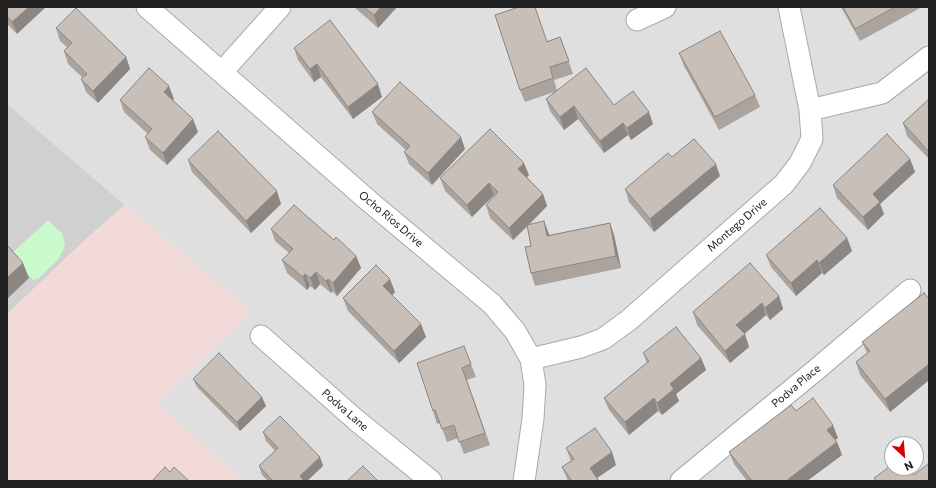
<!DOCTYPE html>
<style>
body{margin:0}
#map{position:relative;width:936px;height:488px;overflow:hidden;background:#f2efe9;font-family:Commissioner,sans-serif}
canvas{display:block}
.frame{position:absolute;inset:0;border:8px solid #222;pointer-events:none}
.north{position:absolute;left:884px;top:436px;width:40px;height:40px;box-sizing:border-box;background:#fff;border:1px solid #a7a7a7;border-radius:50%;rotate:154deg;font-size:11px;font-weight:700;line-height:16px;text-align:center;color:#222}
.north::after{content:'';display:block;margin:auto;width:14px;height:18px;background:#d40000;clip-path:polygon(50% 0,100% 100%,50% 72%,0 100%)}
</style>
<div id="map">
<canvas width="936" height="488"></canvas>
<div class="frame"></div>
<div class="north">N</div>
</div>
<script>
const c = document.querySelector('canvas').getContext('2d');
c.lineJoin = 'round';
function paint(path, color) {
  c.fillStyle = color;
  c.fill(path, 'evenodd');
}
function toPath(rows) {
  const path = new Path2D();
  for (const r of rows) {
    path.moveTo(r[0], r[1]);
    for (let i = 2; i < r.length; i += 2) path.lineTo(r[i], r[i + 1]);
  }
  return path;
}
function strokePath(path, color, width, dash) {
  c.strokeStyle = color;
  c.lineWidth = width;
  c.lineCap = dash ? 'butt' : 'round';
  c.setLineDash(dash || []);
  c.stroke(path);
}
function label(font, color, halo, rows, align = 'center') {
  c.font = font + ' Commissioner,sans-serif';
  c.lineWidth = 3;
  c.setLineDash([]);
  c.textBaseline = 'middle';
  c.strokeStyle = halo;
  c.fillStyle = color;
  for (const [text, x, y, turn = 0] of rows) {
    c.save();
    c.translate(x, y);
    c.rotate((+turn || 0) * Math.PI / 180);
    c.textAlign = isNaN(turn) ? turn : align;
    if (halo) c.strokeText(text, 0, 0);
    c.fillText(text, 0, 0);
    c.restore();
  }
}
paint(toPath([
 [7,7,929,7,929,481,243,481,157,403,251,312,7,104],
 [892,444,916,444,916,468,892,468]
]), '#e0dfdf');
paint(toPath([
 [125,205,252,312,157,403,243,481,7,481,7,314,89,236]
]), '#f2dad9');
paint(toPath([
 [7,104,125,205,89,236,7,314]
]), '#d0d0d0');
paint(toPath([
 [48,220,62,233,65,244,64,248,58,260,39,278,33,280,10,255]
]), '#c8facc');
const minor = toPath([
 [147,7,370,202,492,304,515,331,531,359,535,385,533,419,524,481],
 [637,20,665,7],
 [222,72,280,7],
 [810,110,882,93,929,57],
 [261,336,356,420,431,481],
 [531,359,581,347,603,339,629,320,784,184,800,163,812,139,810,110,789,7],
 [681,481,817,369,910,290]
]);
strokePath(minor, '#a9a9a9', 23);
strokePath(minor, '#fff', 21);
paint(toPath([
 [7,7,17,34,7,24],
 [354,7,397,7,378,28],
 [841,7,922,7,860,41],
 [56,28,126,57,130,69,98,103,86,92,81,79,83,78,68,64,64,51,67,47,60,41],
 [560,37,573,74,554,80,557,90,614,105,653,124,631,140,628,135,604,153,578,119,564,130,550,111,546,99,554,92,525,102,520,90,547,41],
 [294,48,382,97,353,119,321,77,314,82,298,60],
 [679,53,755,95,760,107,719,130,684,66],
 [174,99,172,100,198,132,167,165,150,150,145,137,148,134,124,112,120,100],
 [929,100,929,159,907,136,903,123],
 [372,112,465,149,432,185,409,164,404,152,406,150,377,124],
 [672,157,720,176,654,232,629,202,625,189],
 [910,159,915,172,880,204,884,214,868,230,837,198,833,185],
 [188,160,281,204,251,233,192,172],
 [529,175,527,177,543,194,547,206,530,224,549,235,610,223,614,235,621,268,535,286,531,273,531,246,527,227,513,240,490,218,486,205,495,196,494,195,472,217,445,191,440,178],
 [271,229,334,240,356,256,361,268,337,296,332,291,331,293,320,284,315,290,310,286,307,290,287,273,282,260,289,253,275,241],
 [847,238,852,251,824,275,822,273,796,296,771,267,766,255],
 [395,292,392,295,426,337,399,363,348,311,343,298],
 [779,296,783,309,770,320,766,315,744,334,749,347,730,363,697,325,693,312],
 [929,299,929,380,890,412,860,375,856,362,867,353,862,342],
 [464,346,476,377,467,380,490,445,464,454,458,438,447,442,440,423,437,424,433,411],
 [643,353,701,358,706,370,676,394,679,401,662,415,658,411,629,435,609,410,604,398,647,363],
 [193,379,266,406,240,431,197,387],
 [796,411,838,438,835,440,837,442,842,455,807,481,747,481,734,464,729,452],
 [263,432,320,457,323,466,307,481,268,481,262,475,259,466,275,451,266,441],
 [566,448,616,465,597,478,599,481,568,481,562,467,571,461]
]), '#aba49e');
paint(toPath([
 [29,7,46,7,17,34,12,22],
 [381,7,397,7,378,28,374,15],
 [126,57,130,69,98,103,93,91],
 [317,64,321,77,314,82,310,69],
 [378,84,382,97,353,119,348,107],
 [169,86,174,99,168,105,164,92],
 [574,106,578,119,564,130,560,117],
 [649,112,653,124,631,140,627,128],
 [193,119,198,132,167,165,163,153],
 [623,123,628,135,604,153,600,141],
 [461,137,465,149,432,185,428,173],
 [910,159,915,172,880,204,884,214,868,230,863,217,873,194],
 [524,163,529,175,523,181,518,169],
 [716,164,720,176,654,232,650,219],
 [489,183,494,195,472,217,467,205],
 [277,191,281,204,251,233,246,221],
 [543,194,547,206,513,240,509,228],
 [544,221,549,234,551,248,547,236],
 [610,223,614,235,621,268,616,256],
 [847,238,852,251,824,275,819,263],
 [356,256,361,268,337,296,333,283],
 [817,260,822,273,796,296,791,283],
 [23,263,29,278,7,299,7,278],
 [316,272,320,284,315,290,310,278],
 [305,274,310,286,307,290,303,277],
 [328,279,332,291,331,293,326,281],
 [390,279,395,292,388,299,383,286],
 [779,296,783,309,770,320,765,308],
 [762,303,766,315,741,337,736,325],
 [421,324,426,337,399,363,394,351],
 [745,334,749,347,730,363,725,351],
 [701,358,706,370,676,394,679,401,662,415,657,403,670,384],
 [929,364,929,380,890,412,885,399],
 [262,397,266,406,240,431,237,422],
 [654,398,658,411,629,435,625,422],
 [833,425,838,438,832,442,827,430],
 [837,442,842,455,807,481,786,481],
 [612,452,616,465,594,480,590,468],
 [320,457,323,466,307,481,302,481,300,476]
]), '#8b8681');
const building = toPath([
 [7,7,29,7,12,22,7,16,7,7],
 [364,7,381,7,374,15,364,7],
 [519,7,535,7,547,42,560,37,569,61,550,67,553,78,520,90,495,15,519,7],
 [843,7,895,7,855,29,843,7],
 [76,8,126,57,93,91,81,79,87,74,64,51,72,43,56,28,76,8],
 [330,20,378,84,348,107,317,64,310,69,294,48,330,20],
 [720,31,755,95,715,117,679,53,720,31],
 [149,68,169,86,164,92,193,119,163,153,145,137,152,129,120,100,149,68],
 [586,68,614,105,633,91,649,112,627,128,623,123,600,141,574,106,560,117,546,99,586,68],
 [400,82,461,137,428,173,404,152,410,146,372,112,400,82],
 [928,100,929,100,929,152,903,123,928,100],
 [490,129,524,163,518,169,543,194,509,228,486,205,498,192,489,183,467,205,440,178,490,129],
 [218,131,277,191,246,221,188,160,218,131],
 [887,134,910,159,873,194,880,202,863,217,833,185,887,134],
 [694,139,716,164,650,219,625,189,668,153,672,157,694,139],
 [294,205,334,240,336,237,356,256,333,283,328,279,326,281,316,272,310,278,305,274,303,277,282,260,293,249,271,229,294,205],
 [820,208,847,238,819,263,817,260,791,283,766,255,820,208],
 [544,221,547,236,610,223,616,256,531,273,525,247,531,246,527,225,544,221],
 [7,245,23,263,7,278,7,245],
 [750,263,779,296,765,308,762,303,736,325,745,334,725,351,693,312,750,263],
 [376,265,390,279,383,286,421,324,394,351,343,298,376,265],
 [924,293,929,299,929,364,885,399,856,362,870,351,862,342,924,293],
 [676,327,701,358,670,384,674,389,657,403,654,398,625,422,604,398,649,361,643,353,676,327],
 [464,346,471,364,462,368,485,433,459,442,454,425,442,429,435,410,433,411,417,363,464,346],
 [219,353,262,397,237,422,193,379,219,353],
 [813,398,833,425,827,430,837,442,786,481,752,481,729,452,791,405,796,411,813,398],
 [280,416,320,457,300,476,304,481,273,481,259,466,278,448,263,432,280,416],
 [595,428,612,452,590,468,599,481,572,481,562,467,574,459,566,448,595,428],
 [929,463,929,481,876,481,874,478,892,465,892,468,909,468,914,475,929,463],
 [363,466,378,481,347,481,363,466],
 [165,467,170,472,174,467,189,481,152,481,165,467]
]);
paint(building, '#c7bfb8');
strokePath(building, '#8b8681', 1);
label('11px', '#222', '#fff', [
 ["Ocho Rios Drive",391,219,40],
 ["Montego Drive",737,225,-41],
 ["Podva Place",796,386,-40],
 ["Podva Lane",345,410,41]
]);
</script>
